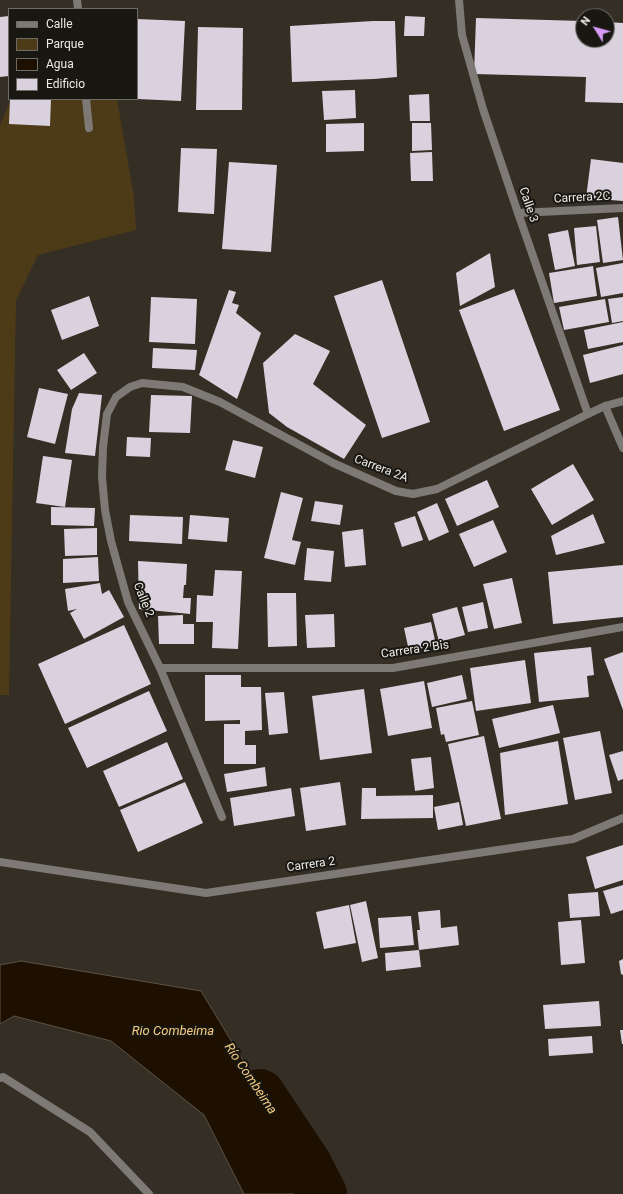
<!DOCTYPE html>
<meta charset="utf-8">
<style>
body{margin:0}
#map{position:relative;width:623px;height:1194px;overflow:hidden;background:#342e25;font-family:Roboto,sans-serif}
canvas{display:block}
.legend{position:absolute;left:8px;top:8px;width:130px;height:92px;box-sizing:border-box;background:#191712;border:1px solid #6e6c66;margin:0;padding:5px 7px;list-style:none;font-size:12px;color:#eeebe5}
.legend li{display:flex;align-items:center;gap:8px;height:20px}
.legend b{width:20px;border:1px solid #6e6c66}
.north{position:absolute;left:575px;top:8px;width:40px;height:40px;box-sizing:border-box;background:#191712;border:1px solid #6e6c66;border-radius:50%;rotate:307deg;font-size:11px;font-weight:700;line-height:16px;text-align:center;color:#eeebe5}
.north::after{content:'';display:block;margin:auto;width:14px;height:18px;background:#d79bf9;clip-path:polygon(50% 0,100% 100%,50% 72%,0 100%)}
</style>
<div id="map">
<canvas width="623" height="1194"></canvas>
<ul class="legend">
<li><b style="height:5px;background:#7d7a76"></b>Calle</li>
<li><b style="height:11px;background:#4d3a16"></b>Parque</li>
<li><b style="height:11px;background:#1d1000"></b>Agua</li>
<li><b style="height:11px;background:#d9d2de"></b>Edificio</li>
</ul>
<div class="north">N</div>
</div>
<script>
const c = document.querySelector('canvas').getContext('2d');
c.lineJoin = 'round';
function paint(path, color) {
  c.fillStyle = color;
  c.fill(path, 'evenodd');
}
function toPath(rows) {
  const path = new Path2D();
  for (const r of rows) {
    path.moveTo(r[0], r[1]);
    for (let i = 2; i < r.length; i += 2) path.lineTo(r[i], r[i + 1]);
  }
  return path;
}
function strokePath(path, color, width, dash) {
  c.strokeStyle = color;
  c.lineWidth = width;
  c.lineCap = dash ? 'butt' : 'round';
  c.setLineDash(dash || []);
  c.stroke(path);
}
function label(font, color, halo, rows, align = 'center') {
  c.font = font + ' Roboto,sans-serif';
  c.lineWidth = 4;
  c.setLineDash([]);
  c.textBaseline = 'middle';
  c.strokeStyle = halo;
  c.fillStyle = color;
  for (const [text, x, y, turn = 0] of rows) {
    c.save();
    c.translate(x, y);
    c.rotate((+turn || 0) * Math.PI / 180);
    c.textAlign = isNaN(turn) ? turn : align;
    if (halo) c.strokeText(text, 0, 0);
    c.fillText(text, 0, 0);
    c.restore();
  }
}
paint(toPath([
 [11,99,117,99,134,197,136,230,38,255,16,300,9,695,0,695,0,125]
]), '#4d3a16');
const water = toPath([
 [21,961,201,991,324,1194,244,1194,204,1115,111,1041,14,1016,0,1024,0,965,21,961]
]);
paint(water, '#1d1000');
strokePath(water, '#5c5245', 1);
strokePath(toPath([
 [260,1094,306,1163,322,1194]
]), '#1d1000', 50);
paint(toPath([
 [9,16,9,76,0,77,0,17],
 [405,16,425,17,424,36,404,36],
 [476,18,583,21,583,40,607,40,607,22,623,23,623,103,585,102,586,77,474,74],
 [137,19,185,21,181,101,137,99],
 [373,21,395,21,397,77,374,79,292,82,290,26],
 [198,27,243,28,242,110,196,110],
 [355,90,356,118,324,120,322,91],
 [429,94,430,121,410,121,409,95],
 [10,99,51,99,50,126,9,124],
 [364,123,364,151,326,152,326,124],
 [412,123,431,123,432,150,412,151],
 [181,148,217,149,214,214,178,212],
 [432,152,433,181,411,181,410,153],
 [591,159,623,163,623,201,586,198],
 [229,162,277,165,271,252,222,249],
 [618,217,623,260,603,263,597,220],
 [596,226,600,262,577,265,574,228],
 [568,230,575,266,555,270,548,234],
 [490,253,495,287,460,306,456,273],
 [623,263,623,293,601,297,596,268],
 [593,266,597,296,554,303,549,273],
 [382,280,430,422,382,438,334,296],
 [514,289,560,410,504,431,459,310],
 [229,290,236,292,232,303,239,305,236,313,261,333,237,399,199,375],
 [89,296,99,326,62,340,51,310],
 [151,297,197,299,195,344,149,342],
 [623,297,623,321,612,323,608,299],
 [605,299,609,322,564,330,559,307],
 [623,322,623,342,588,349,584,330],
 [295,334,330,351,313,384,366,425,344,459,287,427,269,413,263,363],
 [623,345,623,374,590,383,583,355],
 [153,348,197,350,195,370,152,368],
 [84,353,97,373,71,390,57,370],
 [39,388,68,394,55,444,27,437],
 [79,393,102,395,95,456,65,453,72,409],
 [151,395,192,396,190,433,149,432],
 [127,437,151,438,150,457,126,456],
 [233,440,263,447,255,478,225,470],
 [43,456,72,460,65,507,36,503],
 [573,464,594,500,552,525,531,489],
 [487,480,499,507,457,526,445,499],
 [281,492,303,498,292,540,301,542,295,565,264,558],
 [315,501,343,505,340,525,311,521],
 [437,503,449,532,429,541,417,512],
 [51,507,95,508,94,526,51,525],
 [593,514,605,543,556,555,551,536],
 [130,515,183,517,182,544,129,541],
 [190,515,229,518,227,542,188,539],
 [415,516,423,540,402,547,394,523],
 [493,520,507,552,474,567,459,534],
 [97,528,97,555,65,556,64,529],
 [363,529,366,565,345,567,342,532],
 [307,548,334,551,331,582,304,580],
 [98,557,99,581,63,583,63,559],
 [138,561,187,564,186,585,184,585,183,598,191,598,190,614,139,609],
 [623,565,623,617,553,624,548,572],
 [215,570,242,571,238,649,212,648,213,622,196,622,197,595,213,596],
 [512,578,522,623,494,629,483,584],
 [100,583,102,594,109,590,124,617,84,639,70,613,77,609,68,611,65,589],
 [267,593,296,593,297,646,268,647],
 [483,602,488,628,468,632,462,607],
 [457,607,465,635,439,642,432,614],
 [334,614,335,647,307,648,305,615],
 [183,615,183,624,194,624,194,644,159,644,158,616],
 [431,622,436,645,409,651,404,628],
 [124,625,151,684,65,724,38,664],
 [591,647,594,675,587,676,589,697,539,702,534,653],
 [623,652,623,710,604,659],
 [525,660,531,703,476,711,470,668],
 [205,675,241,675,241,687,261,687,262,730,245,731,245,745,256,745,256,764,224,764,224,724,240,724,240,720,205,721],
 [462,675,467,699,432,707,427,683],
 [424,681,432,728,388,736,380,689],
 [364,689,372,753,320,760,312,696],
 [149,691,167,731,87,768,68,728],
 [284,692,288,733,269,735,265,693],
 [472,701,479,735,446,742,444,734,441,735,436,708],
 [553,705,560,733,499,748,492,719],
 [600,731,612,793,575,800,563,738],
 [484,736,501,819,466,826,448,744],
 [558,741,568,804,505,815,500,753],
 [167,742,183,779,119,807,103,771],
 [623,751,623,779,618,781,609,755],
 [431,757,434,788,415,791,411,759],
 [265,767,267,786,227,792,224,774],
 [185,782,203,823,138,852,120,810],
 [340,782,346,825,306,831,300,788],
 [291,788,295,816,234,826,230,798],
 [362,788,376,788,376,796,433,795,433,818,361,819],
 [459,802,463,825,438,830,434,807],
 [623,845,623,880,595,889,586,857],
 [623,885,623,910,611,914,603,891],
 [598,892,600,916,570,918,568,894],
 [366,901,378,958,362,962,350,905],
 [349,905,356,943,324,949,316,912],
 [440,910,441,928,457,926,459,945,419,950,417,930,420,930,418,912],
 [411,916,414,945,380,948,378,918],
 [581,920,585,963,561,965,558,922],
 [419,950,421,967,386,971,385,953],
 [623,959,623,975,621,974,619,961],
 [599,1001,601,1026,545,1029,543,1005],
 [620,1030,623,1030,623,1044,622,1044],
 [592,1036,593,1053,549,1056,548,1039]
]), '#d9d2de');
strokePath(toPath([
 [77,0,78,9],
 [459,0,462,35,483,109,518,213,588,414],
 [86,99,89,128],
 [518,213,623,208]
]), '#7d7a76', 8);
strokePath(toPath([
 [605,406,623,448],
 [160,668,393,668,623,627],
 [222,817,160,668,128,602,111,541,105,510,102,477,103,447,107,414,116,397,130,387,142,383,183,387,220,402,333,463,396,491,413,494,437,489,588,414,605,406,623,401],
 [0,1078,3,1077,90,1132,149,1194]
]), '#7d7a76', 8);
strokePath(toPath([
 [0,862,206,893,573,839,623,818]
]), '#7d7a76', 8);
label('12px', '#eeebe5', '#191712', [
 ["Carrera 2C",582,198,-3],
 ["Calle 3",528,205,71],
 ["Carrera 2A",381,469,21],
 ["Calle 2",143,600,68],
 ["Carrera 2 Bis",415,650,-8],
 ["Carrera 2",311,865,-8]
]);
label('italic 13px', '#f7cc81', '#191712', [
 ["Rio Combeima",173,1032],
 ["Río Combeima",250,1079,56]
]);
</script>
